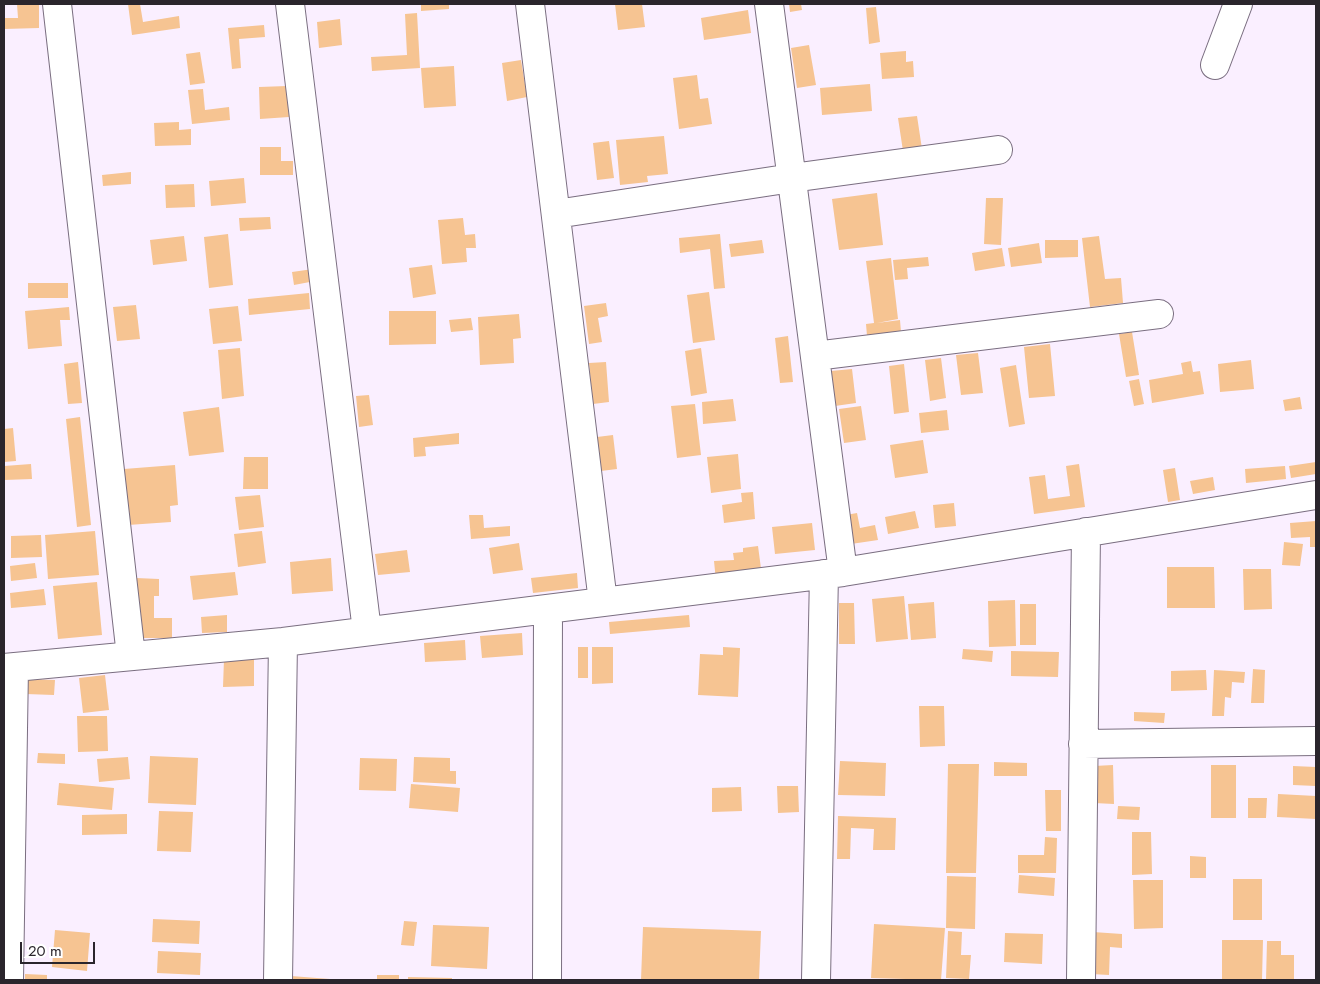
<!DOCTYPE html>
<style>
body{margin:0}
#map{position:relative;width:1320px;height:984px;overflow:hidden;background:#faefff;font-family:Jost,sans-serif}
canvas{display:block}
.frame{position:absolute;inset:0;border:5px solid #2a252c;pointer-events:none}
.scale{position:absolute;left:20px;top:942px;width:75px;height:22px;box-sizing:border-box;border:2px solid #2a252c;border-top:0;padding-left:6px;font-size:15px;line-height:18px;white-space:nowrap;color:#2a252c;-webkit-text-stroke:4px #fff;paint-order:stroke}
</style>
<div id="map">
<canvas width="1320" height="984"></canvas>
<div class="frame"></div>
<div class="scale">20 m</div>
</div>
<script>
const c = document.querySelector('canvas').getContext('2d');
c.lineJoin = 'round';
function paint(path, color) {
  c.fillStyle = color;
  c.fill(path, 'evenodd');
}
function toPath(rows) {
  const path = new Path2D();
  for (const r of rows) {
    path.moveTo(r[0], r[1]);
    for (let i = 2; i < r.length; i += 2) path.lineTo(r[i], r[i + 1]);
  }
  return path;
}
function strokePath(path, color, width, dash) {
  c.strokeStyle = color;
  c.lineWidth = width;
  c.lineCap = dash ? 'butt' : 'round';
  c.setLineDash(dash || []);
  c.stroke(path);
}
paint(toPath([
 [17,4,39,4,39,28,4,29,4,18,18,18],
 [128,4,140,4,143,22,179,16,180,28,132,35],
 [421,4,449,4,449,9,421,11],
 [615,4,642,4,645,27,618,30],
 [789,4,801,4,802,10,790,12],
 [876,7,880,42,869,44,866,8],
 [748,10,751,33,704,40,701,18],
 [417,13,420,68,372,71,371,57,407,55,405,14],
 [340,19,342,45,319,48,317,22],
 [264,25,265,37,239,39,241,68,232,69,228,28],
 [809,45,816,85,797,88,791,48],
 [906,51,906,62,913,61,914,77,882,79,880,53],
 [200,52,205,83,190,85,186,54],
 [521,60,527,97,507,101,502,63],
 [454,66,456,106,424,108,421,68],
 [697,75,700,99,708,98,712,124,679,129,673,78],
 [870,84,872,111,822,115,820,88],
 [287,86,289,117,260,119,259,87],
 [203,89,205,110,229,107,230,120,192,124,188,90],
 [917,116,922,149,903,151,898,118],
 [179,122,179,130,191,129,191,145,155,146,154,123],
 [664,136,668,174,647,176,648,182,620,185,616,140],
 [609,141,614,178,597,180,593,143],
 [260,147,281,147,281,161,293,161,293,175,260,175],
 [131,172,131,184,103,186,102,175],
 [244,178,246,203,211,206,209,181],
 [194,184,195,207,166,208,165,185],
 [877,193,883,245,839,250,832,199],
 [986,198,1003,198,1001,245,984,244],
 [270,217,271,229,240,231,239,218],
 [463,218,465,235,475,234,476,248,466,248,467,262,442,264,438,220],
 [228,234,233,285,209,288,204,237],
 [720,234,725,288,714,289,710,249,680,253,679,238],
 [184,236,187,261,153,265,150,240],
 [1099,236,1105,279,1121,278,1123,303,1090,307,1082,238],
 [762,240,764,253,731,257,729,244],
 [1045,240,1078,240,1078,257,1045,258],
 [1039,243,1042,263,1011,267,1008,248],
 [1002,248,1005,266,975,271,972,253],
 [928,257,929,266,907,268,908,279,895,280,893,260],
 [891,258,898,319,877,323,900,320,901,332,867,336,866,324,874,323,866,261],
 [432,265,436,294,413,298,409,268],
 [313,269,315,281,294,285,292,272],
 [28,283,68,283,68,298,28,298],
 [709,292,715,340,693,343,687,295],
 [309,293,310,309,249,315,248,299],
 [606,303,608,316,598,318,602,342,589,344,584,306],
 [136,305,140,339,117,341,113,307],
 [238,306,242,341,213,344,209,309],
 [69,307,70,320,60,320,62,346,28,349,25,311],
 [389,311,436,311,436,344,389,345],
 [519,314,521,338,513,339,514,363,480,365,478,317],
 [471,318,473,330,451,332,449,320],
 [1132,332,1139,375,1126,377,1119,334],
 [788,336,793,382,780,383,775,338],
 [1050,344,1055,396,1029,398,1024,347],
 [240,348,244,396,222,399,218,350],
 [701,348,707,393,691,396,685,351],
 [978,353,983,393,961,395,956,355],
 [941,358,946,398,930,401,925,360],
 [1251,360,1254,389,1220,392,1218,364],
 [1191,361,1193,372,1200,371,1204,394,1152,403,1149,380,1183,374,1181,363],
 [78,362,82,403,68,404,64,364],
 [606,362,609,402,593,404,589,363],
 [904,364,909,412,894,414,889,366],
 [1016,365,1025,424,1009,427,1000,368],
 [852,369,856,403,835,406,831,371],
 [1139,379,1144,404,1134,406,1129,381],
 [369,395,373,425,359,427,356,396],
 [1300,397,1302,409,1285,411,1283,400],
 [733,399,736,421,703,424,702,402],
 [695,404,701,455,677,458,671,406],
 [861,406,866,440,844,443,839,409],
 [219,407,224,452,189,456,183,412],
 [947,410,949,430,921,433,919,413],
 [80,417,91,525,77,527,66,419],
 [13,428,16,461,4,462,4,429],
 [459,433,459,444,425,447,426,456,414,457,413,438],
 [613,435,617,469,601,471,597,437],
 [923,440,928,473,895,478,890,445],
 [738,454,741,489,711,493,707,457],
 [244,457,268,457,268,489,243,489],
 [1316,462,1316,474,1291,478,1289,466],
 [31,464,32,479,4,480,4,466],
 [1079,464,1085,507,1034,514,1029,477,1045,475,1048,499,1070,496,1066,466],
 [175,465,178,505,170,506,171,522,128,525,124,469],
 [1285,466,1286,479,1246,483,1245,469],
 [1175,468,1180,500,1168,502,1163,470],
 [1213,477,1215,490,1193,494,1190,481],
 [753,492,755,519,724,523,722,505,742,502,741,493],
 [260,495,264,527,239,530,235,497],
 [954,503,956,526,935,528,933,505],
 [915,511,919,528,888,534,885,517],
 [857,513,860,528,875,525,878,540,851,544,846,515],
 [469,515,483,515,484,528,510,526,510,536,471,539],
 [1316,521,1316,547,1310,547,1310,537,1291,538,1290,523],
 [812,523,815,550,775,554,772,527],
 [95,531,99,575,48,579,45,535],
 [262,531,266,563,238,567,234,534],
 [41,535,42,557,11,558,11,536],
 [1284,542,1303,544,1300,566,1282,565],
 [519,543,523,570,493,574,489,548],
 [758,546,762,576,716,581,714,561,734,560,733,553,743,552,743,548],
 [407,550,410,572,378,575,375,554],
 [331,558,333,591,292,594,290,562],
 [35,563,37,578,11,581,10,566],
 [1167,567,1214,567,1215,608,1167,608],
 [1243,569,1271,569,1272,609,1244,610],
 [235,572,238,595,193,600,190,576],
 [577,573,578,588,533,593,531,578],
 [136,578,159,579,159,596,154,596,154,618,172,618,172,638,136,638],
 [97,582,102,635,58,639,53,586],
 [44,589,46,605,11,608,10,593],
 [904,596,908,639,876,642,872,599],
 [1015,600,1016,646,989,647,988,601],
 [934,602,936,638,911,640,908,604],
 [839,603,854,603,855,644,839,644],
 [1020,604,1036,604,1036,645,1020,645],
 [227,615,227,632,202,633,201,617],
 [689,615,690,627,610,634,609,622],
 [522,633,523,655,482,658,480,636],
 [465,640,466,660,425,662,424,643],
 [578,647,588,647,588,678,578,678],
 [592,647,613,647,613,683,592,684],
 [723,647,740,648,738,697,698,695,700,654,723,655],
 [963,649,993,651,992,662,962,659],
 [1011,651,1059,652,1058,677,1011,676],
 [224,659,254,659,254,686,223,687],
 [1253,669,1265,670,1264,703,1251,703],
 [1206,670,1207,690,1171,691,1171,671],
 [1214,670,1245,672,1244,683,1232,682,1231,698,1225,697,1224,716,1212,716],
 [105,675,109,710,83,713,79,678],
 [26,679,55,680,54,695,26,694],
 [919,706,944,706,945,746,920,747],
 [1134,712,1165,713,1164,723,1134,721],
 [77,716,107,716,108,751,78,752],
 [38,753,65,754,65,764,37,763],
 [150,756,198,758,196,805,148,803],
 [128,757,130,779,99,782,97,759],
 [414,757,450,758,450,771,456,771,456,784,413,782],
 [360,758,397,759,396,791,359,790],
 [840,761,886,763,885,796,838,795],
 [994,762,1027,763,1027,776,994,776],
 [948,764,979,764,976,873,946,873],
 [1113,765,1114,804,1094,803,1094,766],
 [1211,765,1236,765,1236,818,1211,818],
 [1293,766,1316,767,1316,786,1293,785],
 [59,783,114,788,112,810,57,805],
 [411,784,460,788,458,812,409,808],
 [777,786,798,786,799,812,778,813],
 [741,787,742,811,712,812,712,788],
 [1045,790,1061,790,1061,831,1046,831],
 [1278,794,1316,796,1316,819,1277,817],
 [1248,798,1267,798,1266,818,1248,818],
 [1118,806,1140,807,1139,820,1117,819],
 [159,811,193,812,191,852,157,851],
 [127,814,127,834,82,835,82,815],
 [838,816,896,818,895,850,873,850,874,829,851,828,850,859,837,859],
 [1132,832,1151,832,1152,874,1132,875],
 [1045,837,1057,838,1056,873,1018,873,1018,855,1044,855],
 [1190,856,1206,857,1206,878,1190,878],
 [1019,875,1055,878,1054,896,1018,893],
 [947,876,976,877,975,929,946,928],
 [1233,879,1262,879,1262,920,1233,920],
 [1133,880,1163,880,1163,928,1134,929],
 [153,919,200,921,199,944,152,942],
 [404,921,417,922,414,946,401,945],
 [874,924,945,928,941,980,871,978],
 [433,925,489,927,487,969,431,966],
 [643,927,761,931,759,980,641,980],
 [55,930,90,933,87,971,52,967],
 [948,931,962,932,961,955,971,955,969,979,946,978],
 [1093,932,1122,934,1122,948,1110,947,1109,975,1091,974],
 [1005,933,1043,934,1042,964,1004,962],
 [1222,940,1263,940,1262,980,1222,980],
 [1267,941,1281,941,1281,955,1294,955,1294,980,1266,980],
 [158,951,201,953,200,975,157,973],
 [25,974,47,975,47,980,25,980],
 [377,975,399,975,399,980,377,980],
 [291,976,330,979,330,980,291,980],
 [408,977,452,978,452,980,408,980]
]), '#f6c492');
const minor = toPath([
 [57,4,131,656],
 [290,4,367,631],
 [530,4,603,602],
 [769,4,843,572],
 [1215,65,1238,4],
 [556,214,792,178,998,150],
 [815,356,1159,314],
 [4,668,283,642,843,572,1316,495],
 [1083,744,1316,741],
 [9,980,14,667],
 [278,980,283,642],
 [547,980,548,609],
 [816,980,824,574],
 [1081,980,1086,532]
]);
strokePath(minor, '#7a6e80', 30);
strokePath(minor, '#fff', 28);
</script>
